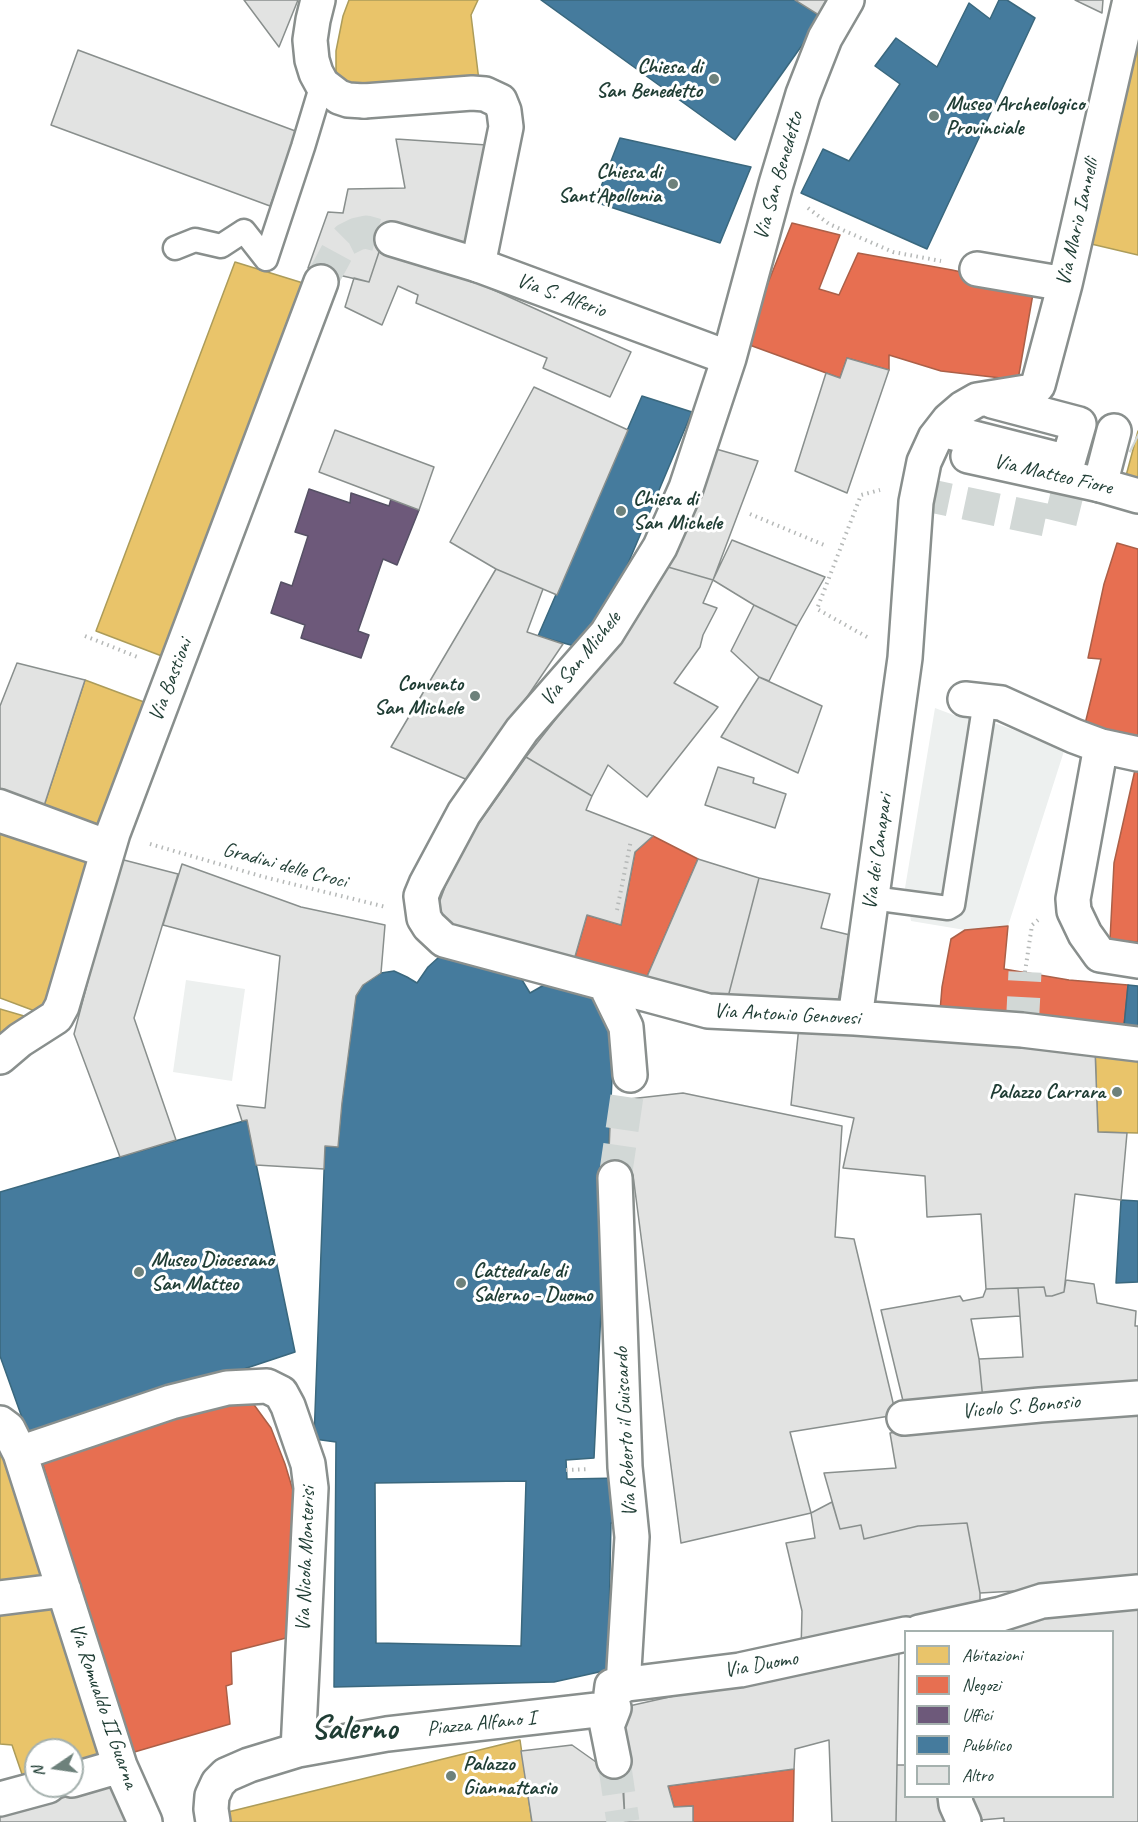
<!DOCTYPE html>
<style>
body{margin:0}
#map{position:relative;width:1138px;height:1822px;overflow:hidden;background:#fff;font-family:Caveat,sans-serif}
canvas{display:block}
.legend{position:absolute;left:904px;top:1630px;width:210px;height:168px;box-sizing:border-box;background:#fff;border:2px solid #a5b1ae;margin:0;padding:8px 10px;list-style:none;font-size:18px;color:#1f3d34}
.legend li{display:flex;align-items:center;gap:12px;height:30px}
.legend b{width:30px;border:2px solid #a5b1ae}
.north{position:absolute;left:24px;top:1738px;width:60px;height:60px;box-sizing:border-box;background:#fff;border:2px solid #a5b1ae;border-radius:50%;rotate:257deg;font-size:16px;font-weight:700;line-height:24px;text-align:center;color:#1f3d34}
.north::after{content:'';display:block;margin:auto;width:21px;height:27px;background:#6d817b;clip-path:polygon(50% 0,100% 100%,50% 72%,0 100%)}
</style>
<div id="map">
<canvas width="1138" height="1822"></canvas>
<ul class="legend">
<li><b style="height:16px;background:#e9c46a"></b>Abitazioni</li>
<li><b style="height:16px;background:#e76f51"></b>Negozi</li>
<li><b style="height:16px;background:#6d597a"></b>Uffici</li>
<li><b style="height:16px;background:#457b9d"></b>Pubblico</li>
<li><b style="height:16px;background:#e2e3e2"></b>Altro</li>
</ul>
<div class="north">N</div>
</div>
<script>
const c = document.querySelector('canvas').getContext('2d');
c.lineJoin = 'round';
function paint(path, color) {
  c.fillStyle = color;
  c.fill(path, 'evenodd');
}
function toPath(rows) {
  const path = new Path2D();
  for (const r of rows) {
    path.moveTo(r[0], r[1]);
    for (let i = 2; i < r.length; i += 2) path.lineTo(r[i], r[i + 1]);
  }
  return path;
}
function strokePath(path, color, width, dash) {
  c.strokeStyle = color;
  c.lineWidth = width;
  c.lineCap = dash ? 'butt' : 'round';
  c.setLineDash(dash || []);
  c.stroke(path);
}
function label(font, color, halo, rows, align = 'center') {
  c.font = font + ' Caveat,sans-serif';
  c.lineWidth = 6;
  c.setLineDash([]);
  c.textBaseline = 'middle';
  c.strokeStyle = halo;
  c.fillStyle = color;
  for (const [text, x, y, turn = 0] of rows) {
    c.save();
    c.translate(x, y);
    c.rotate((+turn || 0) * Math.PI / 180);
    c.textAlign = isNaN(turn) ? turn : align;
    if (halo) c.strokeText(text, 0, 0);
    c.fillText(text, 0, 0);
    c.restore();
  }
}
paint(toPath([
 [935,708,959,717,997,724,1065,748,1008,926,965,930,911,921,905,888],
 [186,980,245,989,232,1081,173,1072]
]), '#edf0ef');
const homes = toPath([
 [349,0,478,0,471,15,480,89,361,90,342,83,336,71,336,51,343,16,349,0],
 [1138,45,1138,255,1087,243,1127,48,1138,45],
 [235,262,303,283,167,658,96,631,235,262],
 [1138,431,1138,491,1123,487,1138,431],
 [85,680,152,705,102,830,43,809,85,680],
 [0,830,95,863,43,1014,0,998,0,830],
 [0,1009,31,1018,0,1054,0,1009],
 [1095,1048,1138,1053,1138,1133,1098,1132,1095,1048],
 [0,1445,43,1580,0,1592,0,1445],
 [52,1607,103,1762,72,1771,72,1750,36,1750,36,1782,26,1786,12,1745,0,1744,0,1613,52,1607],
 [520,1740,532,1822,226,1822,224,1813,520,1740]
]);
paint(homes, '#e9c46a');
strokePath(homes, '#ac9c5a', 1.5);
const shops = toPath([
 [792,223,840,235,819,289,839,295,858,253,952,270,1034,288,1018,380,941,371,889,355,889,370,847,358,840,378,744,343,792,223],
 [1117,543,1138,549,1138,736,1084,728,1101,659,1088,658,1104,584,1117,543],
 [1137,761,1138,761,1138,942,1110,940,1114,863,1137,761],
 [653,836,698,859,646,979,574,960,587,915,621,925,635,852,653,836],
 [1008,926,1004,969,1069,980,1128,985,1123,1036,940,1011,942,987,951,939,965,930,1008,926],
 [231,1402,252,1402,271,1428,285,1464,294,1494,286,1638,231,1652,232,1684,226,1686,230,1724,131,1753,40,1455,231,1402],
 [794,1769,793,1822,693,1822,693,1806,674,1807,668,1786,794,1769]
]);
paint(shops, '#e76f51');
strokePath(shops, '#ab6048', 1.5);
const offices = toPath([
 [309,489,350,503,351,493,389,506,391,499,419,510,397,565,383,559,358,631,369,635,361,658,301,638,305,625,271,613,281,582,292,586,308,536,295,532,309,489]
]);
paint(offices, '#6d597a');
strokePath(offices, '#565165', 1.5);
const public = toPath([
 [541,0,795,0,822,17,735,140,541,0],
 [999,0,1007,0,1035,18,927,249,801,193,823,149,849,161,900,84,875,66,896,38,937,67,969,3,990,19,999,0],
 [620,138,751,167,720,243,595,202,620,138],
 [642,396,692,412,616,592,578,647,538,636,642,396],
 [455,951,516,970,530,993,544,985,557,984,586,992,615,1016,594,1458,566,1460,567,1479,621,1478,621,1523,611,1523,608,1670,554,1682,334,1687,336,1442,314,1439,325,1146,338,1147,342,1103,356,996,363,985,381,973,394,971,407,977,417,983,428,967,439,957,455,951],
 [526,1481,521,1646,376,1643,375,1483,526,1481],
 [1128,985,1138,986,1138,1037,1123,1036,1128,985],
 [247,1120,295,1352,30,1440,0,1356,0,1192,247,1120],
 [1121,1200,1138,1201,1138,1282,1116,1283,1121,1200]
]);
paint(public, '#457b9d');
strokePath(public, '#3a687e', 1.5);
const building = toPath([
 [244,0,298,0,279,47,244,0],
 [795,0,832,0,822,17,795,0],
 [1075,0,1103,0,1102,13,1075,0],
 [78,50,298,132,270,206,51,125,78,50],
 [396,139,487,145,474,256,382,243,369,282,308,268,328,212,343,213,348,189,405,188,396,139],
 [382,243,476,282,631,352,610,397,543,368,547,358,416,303,418,295,398,286,382,325,345,307,354,278,369,282,382,243],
 [847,358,889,370,847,493,795,471,826,373,840,378,847,358],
 [534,387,628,430,557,595,496,569,450,542,534,387],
 [335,430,434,467,419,510,319,472,335,430],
 [709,447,758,461,713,580,661,565,709,447],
 [732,540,825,577,797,626,754,605,713,580,732,540],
 [661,565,713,580,703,603,717,608,703,635,700,647,674,683,718,707,647,797,608,765,592,796,526,757,622,635,661,565],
 [496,569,543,589,527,632,563,644,470,781,391,747,496,569],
 [754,605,797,626,769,681,759,677,731,651,754,605],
 [17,663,85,680,43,809,0,791,0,706,17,663],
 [759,677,822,706,798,773,721,737,759,677],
 [526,757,592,796,586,810,653,836,635,852,621,925,587,915,574,960,431,925,457,854,526,757],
 [718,767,754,778,753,783,786,794,775,828,705,805,718,767],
 [120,859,178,874,134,1018,176,1140,120,1157,74,1034,120,859],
 [698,859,759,878,728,997,646,979,698,859],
 [182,864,301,907,385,925,381,973,363,985,356,996,342,1103,338,1147,325,1146,324,1169,256,1165,247,1120,242,1121,237,1105,265,1108,280,956,163,925,182,864],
 [759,878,830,894,821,928,850,935,837,1007,728,997,759,878],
 [799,1026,983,1041,1067,1052,1095,1048,1098,1132,1127,1133,1121,1200,1075,1194,1064,1292,1052,1296,1046,1296,1044,1287,986,1289,981,1214,927,1217,925,1176,843,1168,854,1118,791,1105,799,1026],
 [683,1093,842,1126,835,1237,854,1239,896,1415,790,1432,811,1513,681,1543,633,1175,608,1176,611,1101,683,1093],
 [1066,1280,1094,1284,1097,1303,1136,1311,1135,1326,1138,1326,1138,1394,983,1400,979,1359,1023,1357,1018,1288,1044,1287,1046,1296,1052,1296,1064,1292,1066,1280],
 [1018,1288,1020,1316,971,1319,979,1359,983,1400,904,1405,881,1310,960,1296,963,1301,983,1297,986,1289,1018,1288],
 [1138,1405,1138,1584,980,1593,967,1523,918,1526,864,1539,861,1525,840,1529,824,1473,896,1468,890,1433,1020,1413,1138,1405],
 [832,1502,840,1529,861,1525,864,1539,918,1526,967,1523,980,1593,980,1610,801,1651,802,1611,786,1543,815,1538,811,1513,832,1502],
 [1138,1599,1138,1822,1004,1822,1004,1818,969,1821,963,1796,1112,1796,1112,1632,961,1632,1138,1599],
 [899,1650,896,1822,832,1822,829,1740,795,1749,794,1769,668,1786,674,1807,693,1806,693,1822,625,1822,620,1708,755,1678,899,1650],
 [572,1745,596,1762,604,1761,607,1779,622,1775,625,1822,532,1822,521,1751,572,1745],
 [897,1765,906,1765,906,1796,951,1796,956,1822,896,1822,897,1765],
 [114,1783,127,1822,0,1822,0,1816,114,1783]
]);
paint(building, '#e2e3e2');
strokePath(building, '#898f8d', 1.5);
strokePath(toPath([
 [1136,437,1138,438],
 [1022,1030,1025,972]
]), '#d2d8d6', 33, [33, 16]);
strokePath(toPath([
 [321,282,341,245,347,239,357,234,366,232,392,239],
 [917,493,1060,523,1071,478],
 [615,1178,630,1075],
 [614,1761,623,1822]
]), '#d2d8d6', 33, [33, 16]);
const service = toPath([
 [175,248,195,240,221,246,244,231,266,259],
 [266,259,303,147,322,84],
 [0,801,110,842],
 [0,821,106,856],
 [872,898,948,908,953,905,985,701]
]);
const pedestrian = toPath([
 [364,101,472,93,485,94,500,101,504,111,506,127,478,265],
 [968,456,1100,485,1114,431],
 [904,1418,1040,1405,1138,1398],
 [955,1796,956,1804,964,1822]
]);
const minor = toPath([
 [318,0,313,20,310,40,312,60,316,73,322,84,339,97,348,100,364,101],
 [847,0,825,38,803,94,776,184,729,358,686,488,660,547,607,633,522,730,464,813,426,884,421,896,424,918,429,926,444,940,708,1011,855,1018,1022,1030,1138,1044],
 [392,239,478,265,729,358],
 [977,269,1065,284],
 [942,430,1068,462,1079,424,992,401],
 [1100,485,1138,496],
 [965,699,1001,703,1074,736,1101,746,1138,754],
 [1101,746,1073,899,1074,911,1085,934,1100,955,1138,961],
 [605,984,626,1027,630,1075],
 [855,1018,905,658,916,502,924,462,935,438,949,420,963,408,977,400,1026,392,1033,390,1038,385,1065,284,1130,0],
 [0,1057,20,1040,56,1017,62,1006,113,833,321,282],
 [615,1178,625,1467,632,1537,623,1686],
 [0,1423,8,1429,20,1453,120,1766,145,1822],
 [20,1453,171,1402,227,1388,267,1386,281,1393,288,1406,308,1464,311,1488,298,1750],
 [0,1598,64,1590],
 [919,1632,1001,1614,1042,1601,1138,1592],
 [614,1761,607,1726,614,1708,611,1694,612,1686,740,1670,906,1634],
 [72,1780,120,1766],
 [0,1799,48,1786],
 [213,1822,211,1809,212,1796,218,1783,226,1775,249,1765,298,1750,387,1734,614,1708]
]);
strokePath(service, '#898f8d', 27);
strokePath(pedestrian, '#898f8d', 38);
strokePath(minor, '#898f8d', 38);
strokePath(toPath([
 [808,208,829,224,893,252,941,261],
 [750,514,824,545],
 [85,636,140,658],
 [867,637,817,609,861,495,880,490],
 [150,844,264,877,386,907],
 [617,910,631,840],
 [1025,972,1032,925,1038,920],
 [566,1470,589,1469]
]), '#b6b9b8', 4, [1.5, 4.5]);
strokePath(service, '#fff', 22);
strokePath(pedestrian, '#fff', 33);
strokePath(minor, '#fff', 33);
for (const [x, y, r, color] of [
 [714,79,6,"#6d817b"],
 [934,116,6,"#6d817b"],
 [673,184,6,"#6d817b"],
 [621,511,6,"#6d817b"],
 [475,696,6,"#6d817b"],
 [1117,1092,6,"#6d817b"],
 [139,1272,6,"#6d817b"],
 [461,1283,6,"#6d817b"],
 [451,1776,6,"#6d817b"]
]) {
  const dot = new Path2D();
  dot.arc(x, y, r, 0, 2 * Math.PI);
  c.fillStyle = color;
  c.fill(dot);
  strokePath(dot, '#fff', 2);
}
label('bold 21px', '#1f3d34', '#fff', [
 ["Chiesa di",702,67,"right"],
 ["San Benedetto",702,91,"right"],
 ["Museo Archeologico",946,104],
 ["Provinciale",946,128],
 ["Chiesa di",661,172,"right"],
 ["Sant'Apollonia",661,196,"right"],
 ["Chiesa di",633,499],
 ["San Michele",633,523],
 ["Convento",463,684,"right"],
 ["San Michele",463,708,"right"],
 ["Palazzo Carrara",1105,1092,"right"],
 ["Museo Diocesano",151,1260],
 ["San Matteo",151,1284],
 ["Cattedrale di",473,1271],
 ["Salerno - Duomo",473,1295],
 ["Palazzo",463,1764],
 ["Giannattasio",463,1788]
], 'left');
label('21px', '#1f3d34', '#fff', [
 ["Via San Benedetto",779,176,-74],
 ["Via Mario Iannelli",1078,222,-77],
 ["Via S. Alferio",561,296,20],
 ["Via Matteo Fiore",1053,475,13],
 ["Via San Michele",581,659,-51],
 ["Via Bastioni",171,680,-69],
 ["Via dei Canapari",878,852,-82],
 ["Gradini delle Croci",285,866,15],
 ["Via Antonio Genovesi",787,1015,3],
 ["Vicolo S. Bonosio",1021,1407,-5],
 ["Via Roberto il Guiscardo",626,1432,-93],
 ["Via Nicola Monterisi",306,1559,-88],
 ["Via Duomo",761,1665,-10],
 ["Via Romualdo II Guarna",103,1706,71],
 ["Piazza Alfano I",481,1724,-6]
]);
label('bold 33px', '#1f3d34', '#fff', [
 ["Salerno",354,1729]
]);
</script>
